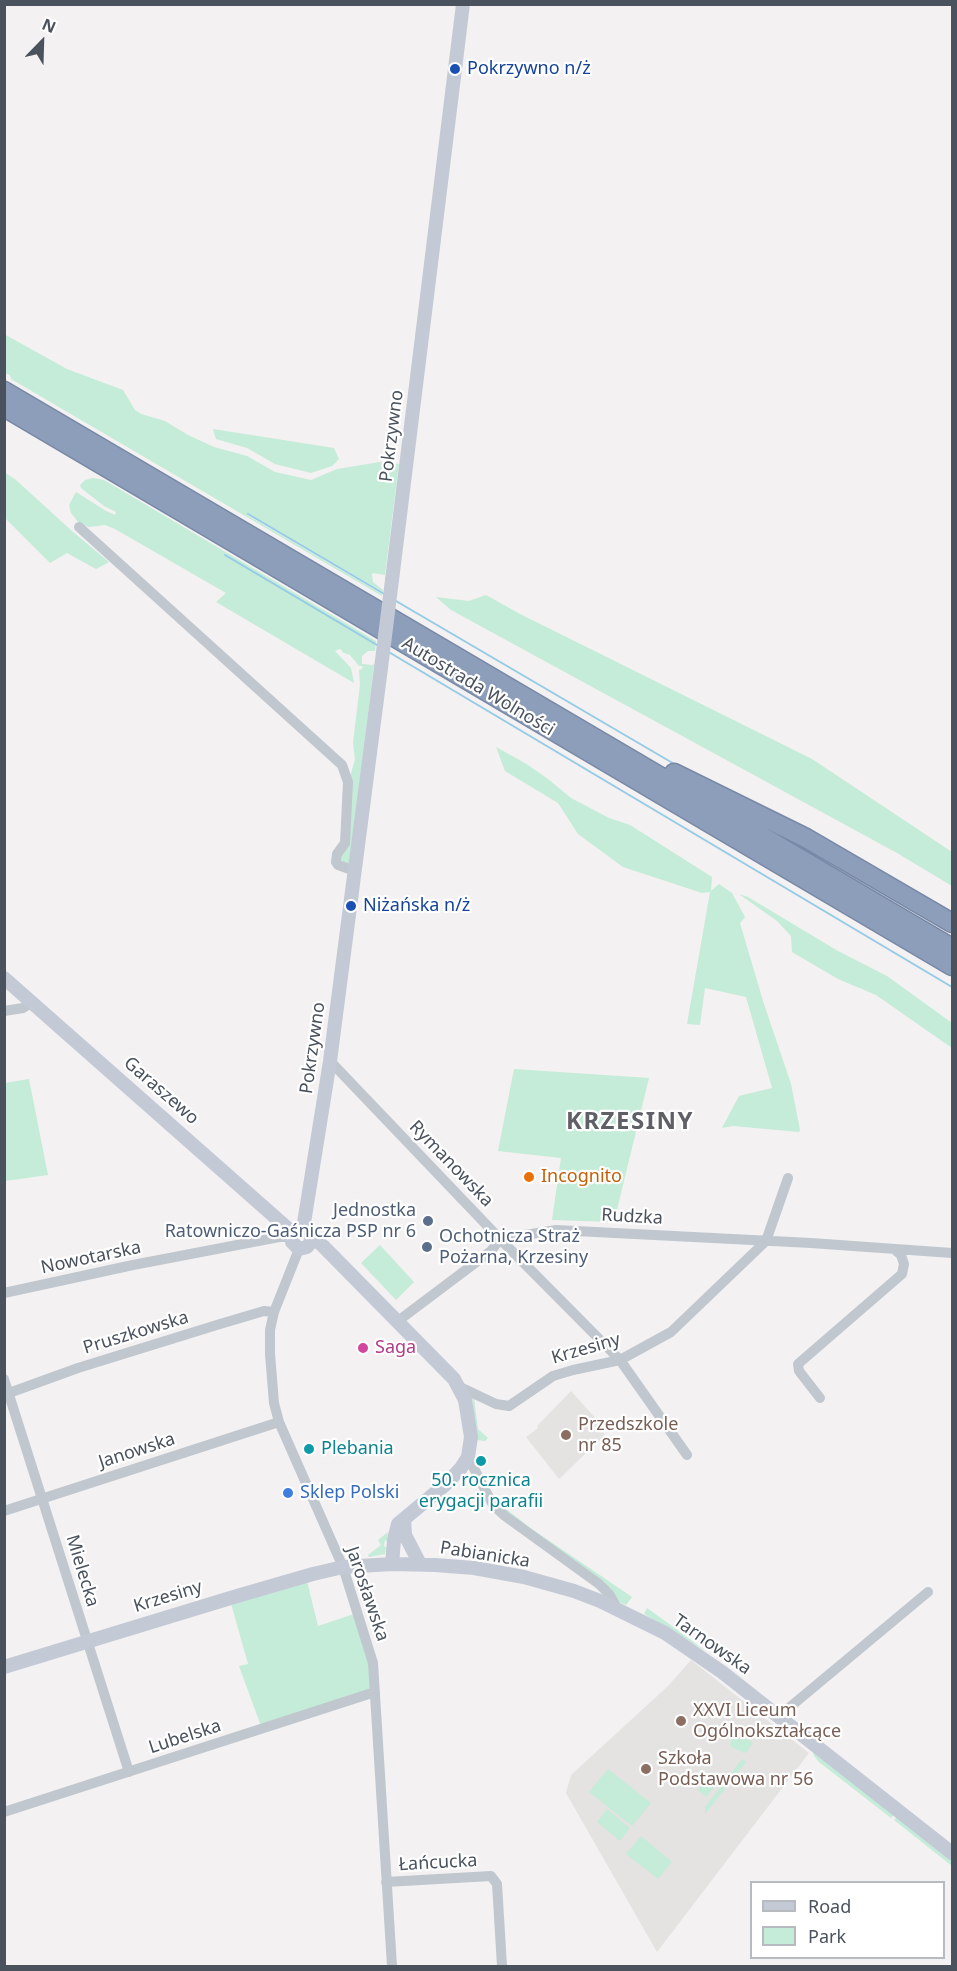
<!DOCTYPE html>
<meta charset="utf-8">
<style>
body{margin:0}
#map{position:relative;width:957px;height:1971px;overflow:hidden;background:#f3f1f1;font-family:"Noto Sans",sans-serif}
canvas{display:block}
.frame{position:absolute;inset:0;border:6px solid #4a525d;pointer-events:none}
.legend{position:absolute;left:750px;top:1881px;width:195px;height:78px;box-sizing:border-box;background:#fff;border:2px solid #b7babe;margin:0;padding:8px 10px;list-style:none;font-size:18px;color:#4a525d}
.legend li{display:flex;align-items:center;gap:12px;height:30px}
.legend b{width:30px;border:2px solid #b7babe}
.north{position:absolute;left:12px;top:12px;width:60px;height:60px;-webkit-text-stroke:4px #fff;paint-order:stroke;rotate:23deg;font-size:16px;font-weight:700;line-height:24px;text-align:center;color:#4a525d}
.north::after{content:'';display:block;margin:auto;width:21px;height:27px;background:#4a525d;clip-path:polygon(50% 0,100% 100%,50% 72%,0 100%)}
</style>
<div id="map">
<canvas width="957" height="1971"></canvas>
<div class="frame"></div>
<ul class="legend">
<li><b style="height:8px;background:#c3cad6"></b>Road</li>
<li><b style="height:16px;background:#c4ecd8"></b>Park</li>
</ul>
<div class="north">N</div>
</div>
<script>
const c = document.querySelector('canvas').getContext('2d');
c.lineJoin = 'round';
function paint(path, color) {
  c.fillStyle = color;
  c.fill(path, 'evenodd');
}
function toPath(rows) {
  const path = new Path2D();
  for (const r of rows) {
    path.moveTo(r[0], r[1]);
    for (let i = 2; i < r.length; i += 2) path.lineTo(r[i], r[i + 1]);
  }
  return path;
}
function strokePath(path, color, width, dash) {
  c.strokeStyle = color;
  c.lineWidth = width;
  c.lineCap = dash ? 'butt' : 'round';
  c.setLineDash(dash || []);
  c.stroke(path);
}
function label(font, color, halo, rows, align = 'center') {
  c.font = font + ' "Noto Sans",sans-serif';
  c.lineWidth = 4.5;
  c.setLineDash([]);
  c.textBaseline = 'middle';
  c.strokeStyle = halo;
  c.fillStyle = color;
  for (const [text, x, y, turn = 0] of rows) {
    c.save();
    c.translate(x, y);
    c.rotate((+turn || 0) * Math.PI / 180);
    c.textAlign = isNaN(turn) ? turn : align;
    if (halo) c.strokeText(text, 0, 0);
    c.fillText(text, 0, 0);
    c.restore();
  }
}
paint(toPath([
 [571,1391,599,1422,605,1435,559,1479,526,1437,538,1428,537,1426],
 [691,1660,809,1753,657,1952,566,1793,571,1775,668,1686]
]), '#e4e3e2');
paint(toPath([
 [4,334,67,369,123,390,135,410,141,414,165,421,188,435,214,447,247,456,275,472,311,480,337,469,380,462,399,464,385,575,373,573,372,574,373,582,383,590,383,592,248,514,247,515,382,594,382,596,11,379,10,375,5,373],
 [213,429,334,448,339,459,332,466,311,473,275,464,247,448,216,439],
 [4,472,16,480,73,532,109,562,96,569,67,553,50,563,5,518],
 [93,478,104,480,376,641,375,651,368,651,362,656,362,664,372,665,374,664,374,666,349,864,341,862,350,777,355,759,353,743,360,685,359,670,362,669,363,666,359,666,350,655,342,652,342,650,339,649,335,651,351,668,354,683,216,602,226,593,115,529,105,525,89,527,79,523,71,513,69,505,76,492,106,511,115,515,116,512,104,506,81,488,80,485,85,480],
 [486,595,520,614,812,759,952,852,952,886,897,853,451,610,436,597,469,601],
 [496,747,525,763,548,779,571,798,609,818,630,825,712,877,711,891,719,884,732,893,745,917,740,923,763,1001,791,1084,800,1130,799,1132,733,1126,722,1128,739,1096,772,1088,746,997,705,988,700,1025,687,1024,710,892,702,893,623,867,578,834,558,803,505,771],
 [739,894,748,897,838,951,887,976,952,1023,952,1048,876,995,838,979,792,952,791,936,777,921],
 [514,1069,649,1078,614,1222,552,1220,561,1158,498,1151],
 [29,1079,48,1175,5,1181,5,1083],
 [380,1245,414,1282,396,1300,361,1263],
 [474,1398,478,1429,488,1438,485,1441,476,1440,472,1399],
 [498,1503,532,1529,632,1597,626,1605,619,1602,498,1506],
 [388,1532,387,1541,385,1540,384,1546,386,1547,385,1554,369,1557,368,1555,381,1545,378,1540],
 [306,1577,318,1626,354,1614,370,1663,373,1691,261,1726,239,1666,248,1664,230,1600],
 [647,1608,672,1626,707,1652,644,1614],
 [735,1731,753,1743,746,1753,733,1748,730,1745,731,1737],
 [813,1751,895,1813,891,1818,819,1762,814,1756],
 [742,1759,746,1762,705,1814,705,1807],
 [608,1769,651,1803,632,1826,589,1792],
 [712,1772,721,1779,706,1797,698,1790],
 [607,1809,630,1828,620,1841,597,1822],
 [899,1815,952,1857,952,1866,894,1820],
 [641,1836,672,1862,658,1879,626,1854]
]), '#c4ecd8');
strokePath(toPath([
 [248,514,386,595],
 [225,555,377,645],
 [396,601,676,765],
 [387,651,952,987]
]), '#95cbe6', 2);
const highway = toPath([
 [4,391,952,948],
 [4,407,952,966],
 [674,773,806,838,952,923]
]);
strokePath(highway, '#7889a7', 21);
strokePath(toPath([
 [79,527,342,765,348,782,345,843,337,854,336,862,338,865,355,871],
 [4,1011,23,1008,32,1002],
 [330,1061,500,1239,620,1360,687,1455],
 [299,1249,274,1312,270,1330,270,1354,274,1403,279,1422,343,1567,373,1663,392,1966],
 [4,1293,133,1265,279,1237,292,1237],
 [398,1321,491,1251,500,1239,556,1230,811,1243,952,1253],
 [4,1379,129,1772],
 [460,1387,496,1404,509,1406,553,1376,573,1370,620,1360,671,1332,766,1241,788,1178],
 [9,1393,78,1368,220,1324,264,1311,274,1312],
 [820,1398,799,1371,798,1364,902,1274,904,1264,901,1255,894,1249],
 [468,1457,493,1505,505,1516,599,1584,609,1594,617,1608],
 [4,1511,279,1422],
 [778,1717,928,1592],
 [4,1812,375,1692],
 [386,1882,491,1876,497,1884,502,1966]
]), '#c0c7ce', 10);
strokePath(toPath([
 [392,580,463,4],
 [4,978,293,1233],
 [303,1229,330,1061,381,668],
 [303,1229,323,1246,454,1379,465,1400,471,1437,468,1457,461,1468,446,1484,398,1524,394,1540,392,1564],
 [293,1233,292,1242,299,1249,307,1247,311,1242,311,1238],
 [404,1519,405,1535,420,1564],
 [4,1667,237,1596,313,1574,343,1567,392,1564,435,1565,474,1568,524,1577,574,1591,600,1601,665,1633,722,1672,952,1853]
]), '#c3cad6', 14);
strokePath(highway, '#8d9ebb', 18);
strokePath(toPath([
 [381,668,392,580]
]), '#c3cad6', 14);
for (const [x, y, r, color] of [
 [455,69,6,"#1a4fb4"],
 [351,906,6,"#1a4fb4"],
 [529,1177,6,"#e8710a"],
 [428,1221,6,"#5c6f8a"],
 [427,1247,6,"#5c6f8a"],
 [363,1348,6,"#d1479c"],
 [566,1435,6,"#8d6e63"],
 [309,1449,6,"#0f9aa8"],
 [481,1461,6,"#0f9aa8"],
 [288,1493,6,"#3f7fe0"],
 [681,1721,6,"#8d6e63"],
 [646,1769,6,"#8d6e63"]
]) {
  const dot = new Path2D();
  dot.arc(x, y, r, 0, 2 * Math.PI);
  c.fillStyle = color;
  c.fill(dot);
  strokePath(dot, '#fff', 2);
}
label('18px', '#164399', '#fff', [
 ["Pokrzywno n/ż",467,69],
 ["Niżańska n/ż",363,906]
], 'left');
label('18px', '#4a525d', '#fff', [
 ["Pokrzywno",392,436,-83],
 ["Autostrada Wolności",478,687,31],
 ["Pokrzywno",313,1048,-82],
 ["Garaszewo",161,1091,41],
 ["Rymanowska",451,1164,46],
 ["Rudzka",632,1217,3],
 ["Nowotarska",91,1258,-12],
 ["Pruszkowska",136,1333,-17],
 ["Krzesiny",586,1349,-16],
 ["Janowska",137,1451,-18],
 ["Pabianicka",485,1555,9],
 ["Mielecka",82,1571,73],
 ["Jarosławska",367,1594,71],
 ["Krzesiny",168,1597,-17],
 ["Tarnowska",712,1645,35],
 ["Lubelska",185,1737,-18],
 ["Łańcucka",438,1863,-3]
]);
label('18px', '#c56008', '#fff', [
 ["Incognito",541,1177]
], 'left');
label('18px', '#4e5e75', '#fff', [
 ["Jednostka",416,1211],
 ["Ratowniczo-Gaśnicza PSP nr 6",416,1232],
 ["Ochotnicza Straż",439,1237,"left"],
 ["Pożarna, Krzesiny",439,1258,"left"]
], 'right');
label('18px', '#b23c85', '#fff', [
 ["Saga",375,1348]
], 'left');
label('18px', '#785e54', '#fff', [
 ["Przedszkole",578,1425],
 ["nr 85",578,1446],
 ["XXVI Liceum",693,1711],
 ["Ogólnokształcące",693,1732],
 ["Szkoła",658,1759],
 ["Podstawowa nr 56",658,1780]
], 'left');
label('18px', '#0d838f', '#fff', [
 ["Plebania",321,1449],
 ["50. rocznica",481,1481,"center"],
 ["erygacji parafii",481,1502,"center"]
], 'left');
label('18px', '#366cbe', '#fff', [
 ["Sklep Polski",300,1493]
], 'left');
c.letterSpacing = '1.5px';
label('bold 24px', '#5e6065', '#fff', [
 ["KRZESINY",630,1122]
]);
c.letterSpacing = '0px';
</script>
